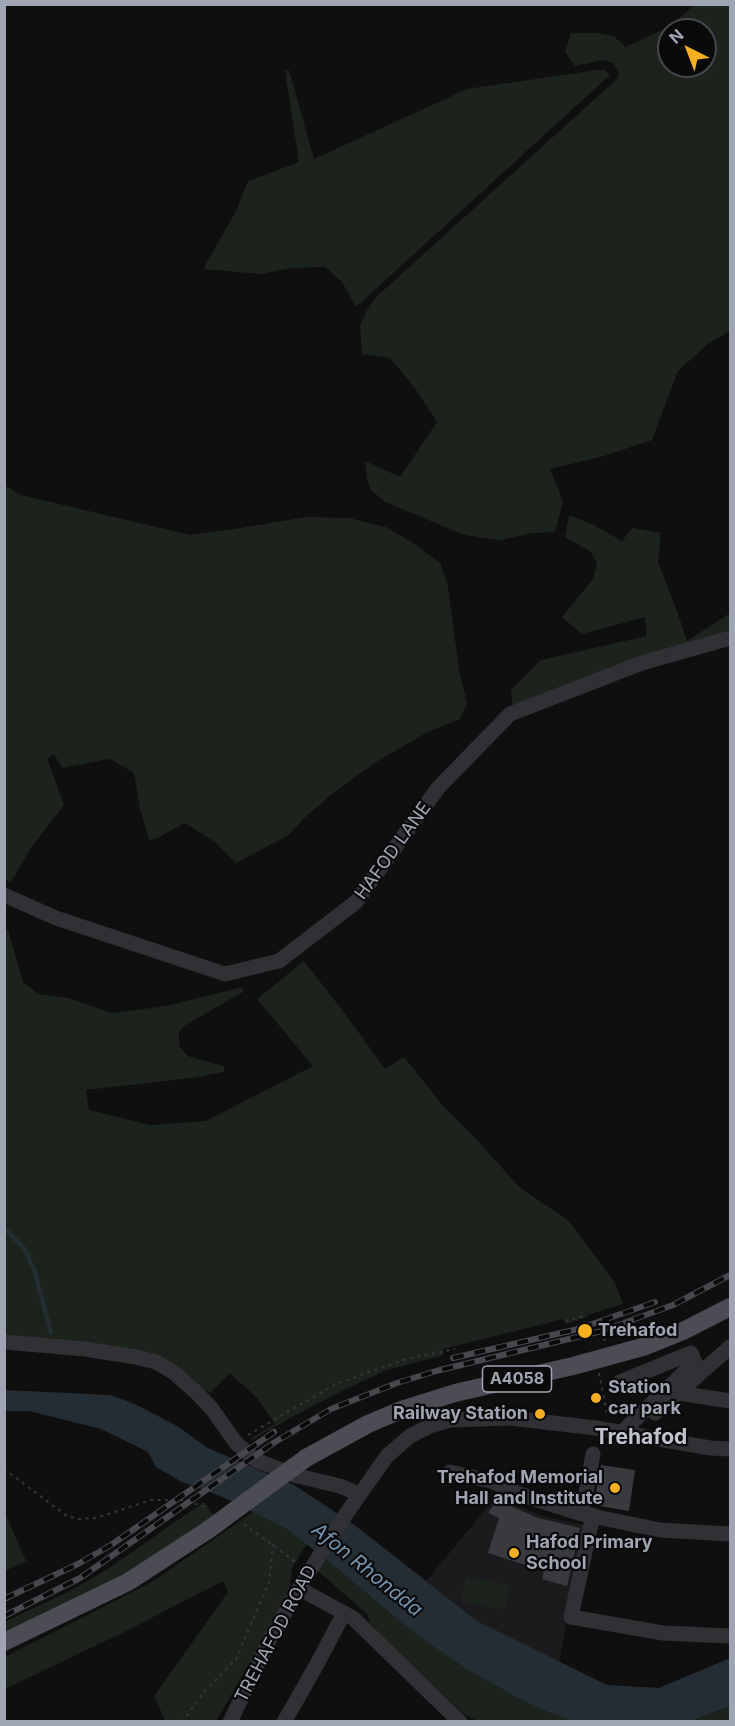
<!DOCTYPE html>
<style>
body{margin:0}
#map{position:relative;width:735px;height:1726px;overflow:hidden;background:#0f0f10;font-family:Inter,sans-serif}
canvas{display:block}
.frame{position:absolute;inset:0;border:6px solid #9fa5b2;pointer-events:none}
.north{position:absolute;left:657px;top:18px;width:60px;height:60px;box-sizing:border-box;background:#0a0a0b;border:2px solid #46484e;border-radius:50%;rotate:318deg;font-size:16px;font-weight:700;line-height:24px;text-align:center;color:#9fa5b2}
.north::after{content:'';display:block;margin:auto;width:21px;height:27px;background:#f6af20;clip-path:polygon(50% 0,100% 100%,50% 72%,0 100%)}
</style>
<div id="map">
<canvas width="735" height="1726"></canvas>
<div class="frame"></div>
<div class="north">N</div>
</div>
<script>
const c = document.querySelector('canvas').getContext('2d');
c.lineJoin = 'round';
function paint(path, color) {
  c.fillStyle = color;
  c.fill(path, 'evenodd');
}
function toPath(rows) {
  const path = new Path2D();
  for (const r of rows) {
    path.moveTo(r[0], r[1]);
    for (let i = 2; i < r.length; i += 2) path.lineTo(r[i], r[i + 1]);
  }
  return path;
}
function strokePath(path, color, width, dash) {
  c.strokeStyle = color;
  c.lineWidth = width;
  c.lineCap = dash ? 'butt' : 'round';
  c.setLineDash(dash || []);
  c.stroke(path);
}
function label(font, color, halo, rows, align = 'center') {
  c.font = font + ' Inter,sans-serif';
  c.lineWidth = 4.5;
  c.setLineDash([]);
  c.textBaseline = 'middle';
  c.strokeStyle = halo;
  c.fillStyle = color;
  for (const [text, x, y, turn = 0] of rows) {
    c.save();
    c.translate(x, y);
    c.rotate((+turn || 0) * Math.PI / 180);
    c.textAlign = isNaN(turn) ? turn : align;
    if (halo) c.strokeText(text, 0, 0);
    c.fillText(text, 0, 0);
    c.restore();
  }
}
paint(toPath([
 [499,1493,508,1500,507,1502,546,1517,584,1525,559,1663,477,1621,426,1581]
]), '#1b1b1d');
paint(toPath([
 [695,4,730,5,730,331,708,344,678,371,652,440,604,456,550,469,563,501,555,532,533,533,501,540,481,538,462,534,385,502,371,490,367,479,365,461,400,477,437,422,415,388,390,358,362,354,360,326,366,312,375,298,616,80,619,73,613,63,603,60,575,66,565,52,571,33,598,33,613,36,626,47,670,26],
 [669,30,705,30,705,66,669,66],
 [289,70,314,159,467,89,598,70,605,70,610,75,356,307,342,282,325,267,292,268,261,274,203,269,235,213,248,181,299,162,285,71],
 [4,485,21,495,190,535,241,528,307,517,349,518,386,527,413,543,441,564,448,587,459,669,467,703,460,719,428,732,376,762,332,794,303,819,289,835,236,863,216,843,185,823,157,838,149,840,140,809,134,773,110,759,62,768,54,754,47,758,64,805,31,848,11,882,5,879],
 [569,515,594,525,622,541,632,528,661,533,658,562,677,611,687,641,730,613,730,630,513,708,511,690,541,660,647,636,645,617,582,634,562,617,593,579,597,564,591,552,565,537],
 [4,927,8,930,23,982,38,994,68,998,112,1013,166,1006,243,987,243,992,184,1026,179,1033,179,1046,188,1056,224,1066,224,1072,192,1078,86,1090,89,1110,150,1125,206,1121,313,1066,257,999,304,961,346,1015,385,1069,404,1057,444,1107,478,1141,519,1187,569,1221,615,1283,623,1304,587,1315,587,1317,566,1324,564,1319,443,1349,444,1355,387,1370,346,1389,292,1417,252,1440,251,1438,275,1424,258,1399,230,1373,210,1393,189,1379,137,1351,113,1346,5,1339],
 [204,1502,214,1516,128,1574,5,1635,4,1622,70,1591,106,1570],
 [253,1512,285,1528,307,1544,292,1568,288,1597,216,1721,163,1721,165,1720,154,1696,228,1592,223,1581,124,1632,5,1689,5,1657,152,1582],
 [5,1513,26,1561,5,1571,4,1571],
 [326,1559,403,1624,468,1670,518,1698,574,1721,477,1721,464,1714,382,1638,370,1623,368,1615,318,1571],
 [466,1577,510,1585,504,1610,460,1601],
 [730,1706,730,1721,689,1722,726,1708]
]), '#1b231c');
paint(toPath([
 [4,1390,111,1395,137,1405,177,1426,208,1448,294,1485,352,1523,477,1621,607,1685,659,1688,730,1658,730,1706,689,1722,574,1721,551,1713,518,1698,468,1670,439,1650,403,1624,326,1559,285,1528,223,1497,182,1482,156,1467,148,1452,101,1429,29,1411,5,1411]
]), '#252d34');
strokePath(toPath([
 [4,1228,24,1248,34,1269,51,1333]
]), '#252d34', 4);
paint(toPath([
 [601,1465,635,1470,629,1511,594,1505],
 [497,1500,538,1518,580,1528,567,1586,542,1579,544,1571,488,1553,499,1518,488,1513]
]), '#383a3e');
strokePath(toPath([
 [565,1321,585,1316,585,1318],
 [603,1340,611,1338],
 [599,1373,607,1415],
 [248,1435,336,1384,406,1359,455,1349],
 [4,1469,67,1516,79,1519,96,1518,151,1500,182,1500,209,1508],
 [244,1524,297,1563],
 [182,1722,205,1691,236,1659,269,1582,273,1544]
]), '#36373c', 2, [3, 4.5]);
strokePath(toPath([
 [4,895,56,918,225,974,279,961,356,902,438,788,510,714,642,663,730,638],
 [4,1342,85,1349,136,1357,156,1362,173,1372,196,1392,212,1409,236,1443,256,1460,294,1475,340,1486,359,1494],
 [620,1382,691,1353,695,1362,621,1433],
 [679,1393,730,1401],
 [655,1413,730,1347],
 [450,1472,491,1481,519,1494,582,1514,660,1530,730,1534],
 [582,1514,593,1454],
 [593,1515,571,1617,663,1633,730,1636],
 [300,1589,353,1618,460,1722],
 [230,1722,272,1635,311,1569,346,1514,387,1456,410,1436,430,1426,450,1420,510,1418,596,1428,710,1448,730,1449],
 [284,1722,316,1666,344,1613]
]), '#303035', 15);
strokePath(toPath([
 [306,1458,368,1424,401,1410,455,1393,573,1366,646,1346,683,1331,730,1307],
 [4,1642,128,1582,208,1530]
]), '#4c4d54', 18);
const rail = toPath([
 [453,1358,578,1329,655,1302],
 [4,1599,78,1564,111,1545,274,1432],
 [4,1616,80,1578,275,1442,331,1409,397,1383,436,1371,602,1331,673,1305,730,1275]
]);
strokePath(rail, '#47484e', 6);
strokePath(rail, '#0a0a0b', 4, [11]);
strokePath(toPath([
 [208,1530,306,1458]
]), '#4c4d54', 18);
for (const [x, y, r, color] of [
 [585,1331,8,"#f6af20"],
 [596,1398,6,"#f6af20"],
 [540,1414,6,"#f6af20"],
 [615,1488,6,"#f6af20"],
 [514,1553,6,"#f6af20"]
]) {
  const dot = new Path2D();
  dot.arc(x, y, r, 0, 2 * Math.PI);
  c.fillStyle = color;
  c.fill(dot);
  strokePath(dot, '#0a0a0b', 2);
}
for (const [x, y, w] of [
 [517,1379,69]
]) {
  const box = new Path2D();
  box.roundRect(x - w / 2, y - 13, w, 26, 4.5);
  c.fillStyle = '#0a0a0b';
  c.fill(box);
  strokePath(box, '#9fa5b2', 1.5);
}
label('bold 16px', '#9fa5b2', null, [
 ["A4058",517,1379]
]);
label('18px', '#9fa5b2', '#0a0a0b', [
 ["HAFOD LANE",393,851,-54],
 ["TREHAFOD ROAD",276,1634,-62]
]);
label('bold 18px', '#9fa5b2', '#0a0a0b', [
 ["Trehafod",598,1331],
 ["Station",608,1388],
 ["car park",608,1409],
 ["Railway Station",528,1414,"right"],
 ["Trehafod Memorial",603,1478,"right"],
 ["Hall and Institute",603,1499,"right"],
 ["Hafod Primary",526,1543],
 ["School",526,1564]
], 'left');
label('italic 20px', '#7493af', '#0a0a0b', [
 ["Afon Rhondda",367,1570,39]
]);
label('bold 21px', '#c0c4ce', '#0a0a0b', [
 ["Trehafod",641,1438]
]);
</script>
